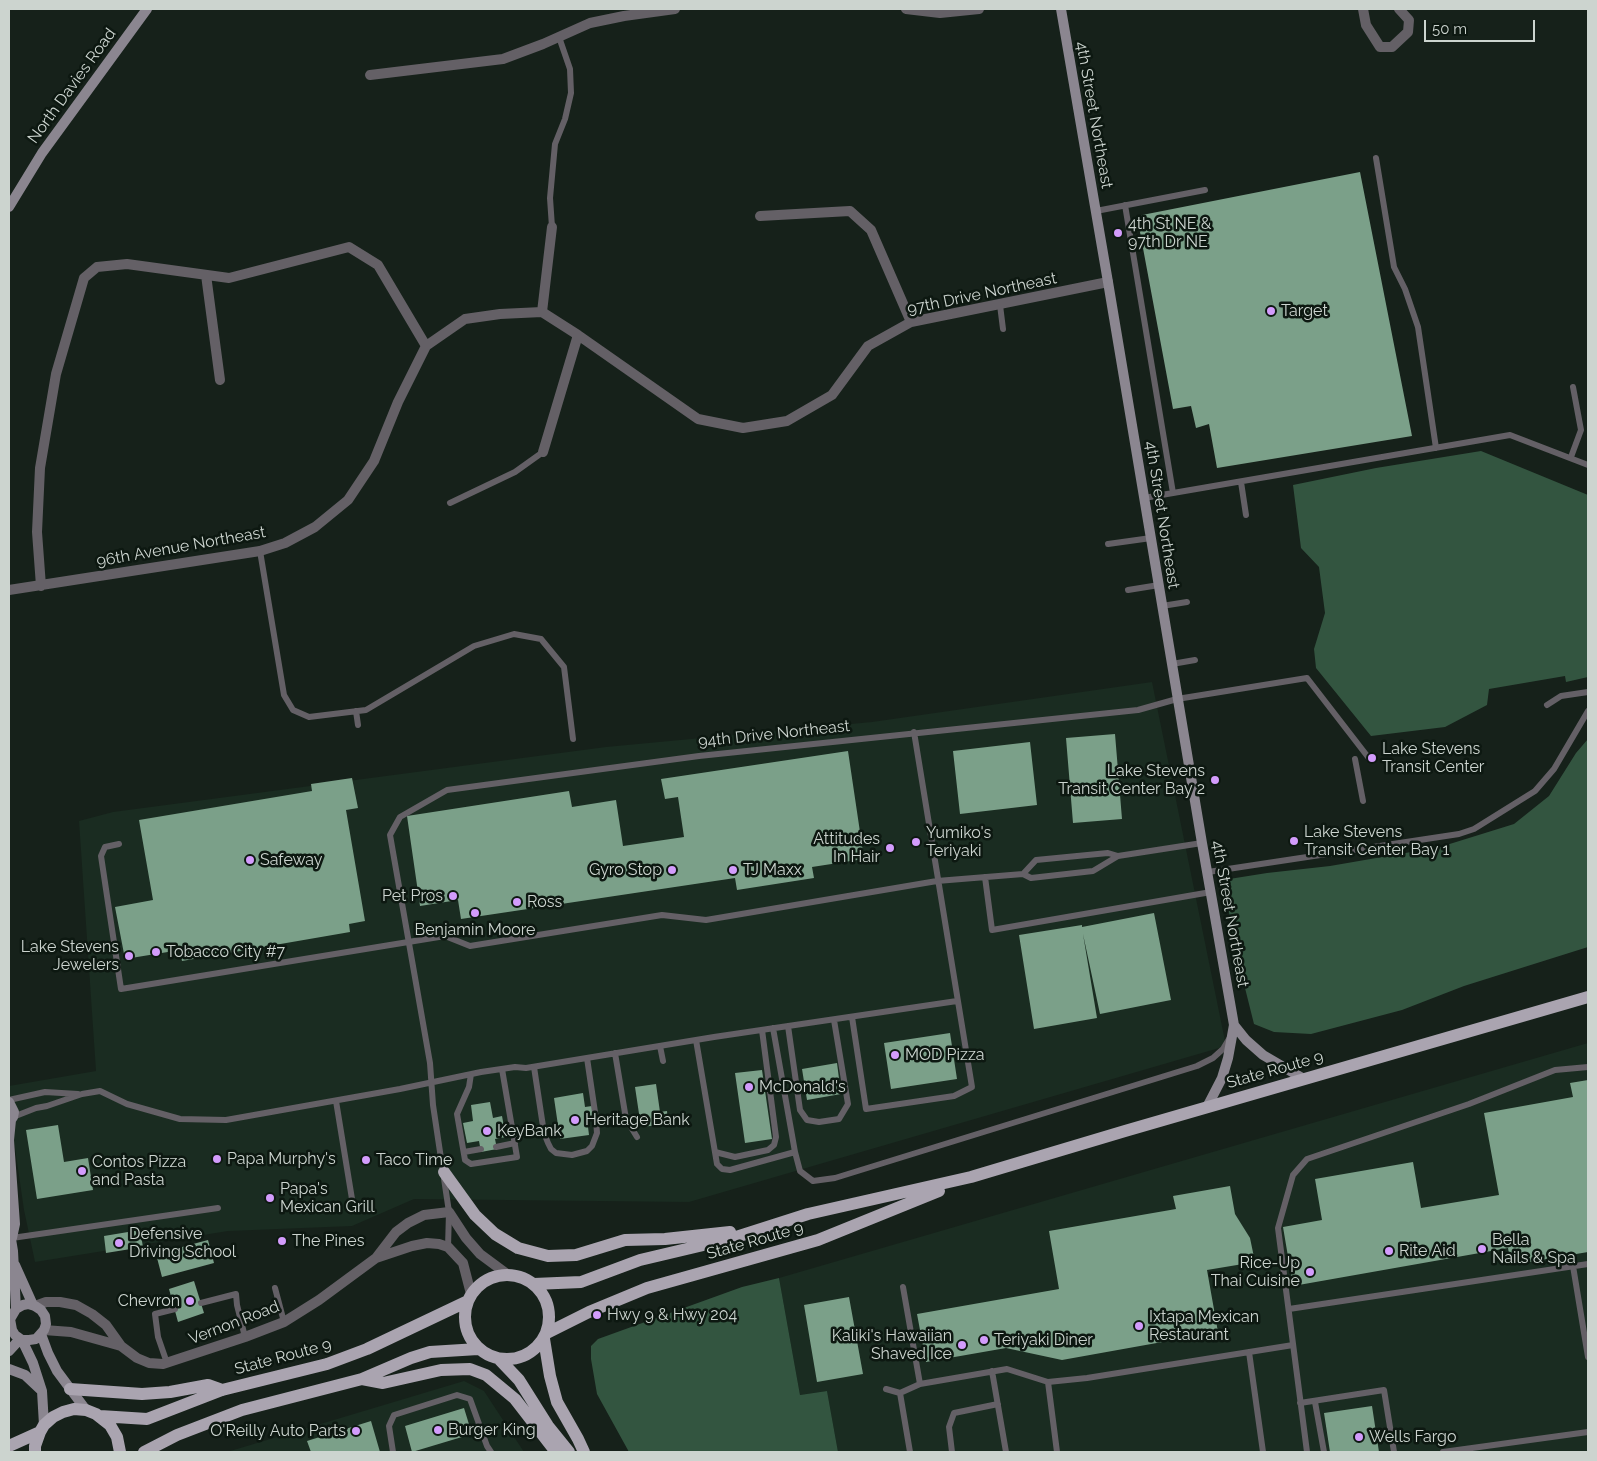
<!DOCTYPE html>
<style>
body{margin:0}
#map{position:relative;width:1597px;height:1461px;overflow:hidden;background:#16211a;font-family:Raleway,sans-serif}
canvas{display:block}
.frame{position:absolute;inset:0;border:10px solid #ccd4cf;pointer-events:none}
.scale{position:absolute;left:1424px;top:20px;width:111px;height:22px;box-sizing:border-box;border:2px solid #ccd4cf;border-top:0;padding-left:6px;font-size:15px;line-height:18px;white-space:nowrap;color:#ccd4cf;-webkit-text-stroke:4px #0d1811;paint-order:stroke}
</style>
<div id="map">
<canvas width="1597" height="1461"></canvas>
<div class="frame"></div>
<div class="scale">50 m</div>
</div>
<script>
const c = document.querySelector('canvas').getContext('2d');
c.lineJoin = 'round';
function paint(path, color) {
  c.fillStyle = color;
  c.fill(path, 'evenodd');
}
function toPath(rows) {
  const path = new Path2D();
  for (const r of rows) {
    if (r.length === 3) {
      path.moveTo(r[0] + r[2], r[1]);
      path.arc(r[0], r[1], r[2], 0, 2 * Math.PI);
      continue;
    }
    path.moveTo(r[0], r[1]);
    for (let i = 2; i < r.length; i += 2) path.lineTo(r[i], r[i + 1]);
  }
  return path;
}
function strokePath(path, color, width, dash) {
  c.strokeStyle = color;
  c.lineWidth = width;
  c.lineCap = dash ? 'butt' : 'round';
  c.setLineDash(dash || []);
  c.stroke(path);
}
function label(font, color, halo, rows, align = 'center') {
  c.font = font + ' Raleway,sans-serif';
  c.lineWidth = 5;
  c.setLineDash([]);
  c.textBaseline = 'middle';
  c.strokeStyle = halo;
  c.fillStyle = color;
  for (const [text, x, y, turn = 0] of rows) {
    c.save();
    c.translate(x, y);
    c.rotate((+turn || 0) * Math.PI / 180);
    c.textAlign = isNaN(turn) ? turn : align;
    if (halo) c.strokeText(text, 0, 0);
    c.fillText(text, 0, 0);
    c.restore();
  }
}
paint(toPath([
 [1152,682,1226,1046,689,1202,414,1199,352,1226,228,1231,35,1262,24,1210,9,1107,9,1086,96,1071,79,821,113,812,606,747,872,722],
 [1588,1043,1588,1452,838,1452,827,1391,800,1395,779,1278],
 [464,1381,484,1391,524,1452,227,1452]
]), '#1a2c21');
paint(toPath([
 [1481,451,1588,495,1588,677,1566,682,1565,676,1489,689,1487,705,1445,727,1371,736,1316,668,1314,649,1325,613,1319,567,1301,548,1293,485,1376,468],
 [1588,739,1588,947,1464,986,1402,1010,1311,1034,1274,1032,1254,1024,1237,956,1223,880,1267,873,1330,866,1440,847,1514,824,1549,796,1576,753],
 [779,1278,800,1395,827,1391,838,1452,629,1452,597,1394,591,1359,591,1346,598,1339,742,1287]
]), '#335540');
paint(toPath([
 [1360,172,1412,436,1217,468,1209,424,1196,428,1191,406,1173,409,1137,216],
 [1115,734,1122,819,1073,823,1066,738],
 [1030,742,1037,805,960,814,953,751],
 [848,751,864,859,812,867,814,878,737,890,735,878,461,919,458,900,420,906,407,816,569,791,572,807,616,800,623,846,684,837,678,797,665,799,661,779],
 [352,778,358,808,346,810,365,921,349,924,350,932,182,961,180,950,125,959,115,907,153,900,139,820,312,791,311,784],
 [1154,913,1171,1000,1100,1014,1083,934,1097,1018,1034,1029,1019,935,1082,925,1082,927],
 [950,1033,957,1079,891,1089,884,1043],
 [837,1063,841,1094,807,1100,802,1069],
 [762,1070,772,1139,745,1143,735,1073],
 [1588,1080,1588,1252,1511,1265,1508,1248,1293,1286,1283,1227,1322,1220,1315,1179,1413,1162,1421,1208,1499,1195,1484,1113,1573,1097,1570,1083],
 [656,1084,660,1112,667,1111,668,1124,641,1127,635,1087],
 [583,1093,585,1107,592,1106,594,1118,587,1119,589,1135,560,1139,554,1098],
 [490,1102,493,1118,502,1116,506,1137,495,1139,497,1149,481,1152,479,1141,467,1143,463,1123,473,1121,471,1105],
 [58,1125,64,1162,88,1158,93,1190,37,1199,26,1130],
 [1230,1186,1235,1214,1250,1238,1255,1262,1207,1270,1218,1332,1062,1360,1006,1348,926,1362,917,1314,1059,1289,1049,1231,1176,1209,1173,1196],
 [140,1230,143,1247,106,1253,104,1236],
 [208,1240,214,1263,162,1277,156,1254],
 [194,1281,204,1313,178,1322,169,1289],
 [849,1297,863,1374,817,1382,804,1305],
 [1372,1406,1379,1452,1330,1452,1324,1413],
 [464,1408,472,1434,412,1452,405,1426],
 [371,1421,380,1452,311,1452,307,1441]
]), '#7ba089');
strokePath(toPath([
 [1376,158,1394,267,1405,289,1418,327,1436,448],
 [1125,205,1173,493],
 [1096,211,1205,190],
 [552,227,550,198,555,144,565,119,571,93,570,69,559,37],
 [1000,305,1003,329],
 [1571,457,1581,430,1573,387],
 [1241,482,1246,515],
 [1144,498,1510,435,1588,465],
 [450,503,515,472,543,452],
 [1108,544,1151,538],
 [260,551,284,695,293,710,309,717,366,710,474,646,514,634,541,639,564,667,573,739],
 [1128,590,1159,585],
 [1162,606,1187,602],
 [1172,664,1195,660],
 [1547,705,1561,696,1588,692],
 [356,711,358,725],
 [1355,759,1363,801],
 [119,844,105,847,101,856,121,989,445,936,470,946,662,915,706,920,937,881,1023,874,1031,878,1093,871,1118,856,1202,843],
 [1208,872,1459,834,1474,829,1535,791,1554,769,1588,711],
 [1023,874,1036,860,1108,853,1118,856],
 [985,877,992,930,1211,892],
 [852,1017,866,1109,954,1096,972,1087,914,732],
 [788,1026,800,1110,807,1120,819,1122,839,1119,848,1104,834,1020],
 [773,1028,795,1152,800,1171,813,1181,835,1178,1197,1066,1213,1058,1223,1049,1229,1039],
 [696,1040,717,1164,722,1169,730,1170,795,1152],
 [660,1046,663,1061],
 [615,1053,626,1119,637,1137],
 [534,1067,544,1133,548,1143,551,1149,556,1153,572,1155,587,1151,592,1146,597,1133,596,1119,587,1058],
 [471,1074,469,1087,457,1114,465,1160,471,1164,517,1157,502,1069],
 [9,1100,45,1092,78,1094],
 [336,1101,352,1199],
 [13,1117,36,1108,47,1106,82,1094,100,1091,127,1104,180,1119,226,1120,400,1089,481,1072,515,1067,526,1068,714,1037,957,1001],
 [496,1147,515,1143],
 [464,1152,481,1149],
 [715,1152,735,1157,768,1150,774,1145,776,1137,762,1030],
 [12,1238,218,1208],
 [448,1247,449,1212,433,1105,430,1063,390,835,400,817,447,790,699,756,1138,710,1177,699,1307,678,1368,757],
 [1573,1266,1588,1357],
 [903,1287,920,1384],
 [275,1288,284,1322],
 [201,1303,236,1294,237,1305,245,1337],
 [1289,1309,1588,1264],
 [1249,1352,1263,1452],
 [167,1363,158,1337,155,1314,175,1309],
 [992,1371,1006,1452],
 [1048,1382,1057,1452],
 [886,1389,900,1393],
 [1315,1402,1324,1452],
 [1300,1403,1384,1390,1394,1452],
 [393,1452,389,1426,394,1415,457,1395,470,1399,487,1446,491,1452],
 [910,1452,900,1393,920,1384,1007,1369,1048,1382,1087,1378,1293,1345],
 [952,1452,949,1427,954,1413,998,1404],
 [1307,1452,1278,1228,1293,1175,1307,1159,1469,1104,1555,1070,1588,1067],
 [1443,1452,1588,1432]
]), '#646066', 6);
strokePath(toPath([
 [906,9,940,13,979,9],
 [1363,9,1366,25,1380,47,1392,47,1408,32,1409,20,1399,9],
 [370,75,503,59,543,44,590,23,624,16,675,9],
 [760,216,850,211,871,230,911,322],
 [206,275,220,380],
 [542,312,578,335,698,419,743,428,787,421,832,395,868,346,911,322,1108,282],
 [542,312,552,227],
 [543,452,578,335],
 [41,586,37,532,40,468,56,374,84,278,97,267,127,264,229,278,349,247,378,265,426,346],
 [9,590,260,551,285,543,315,527,348,500,374,461,398,402,426,346,465,319,500,314,542,312],
 [376,1258,412,1246,427,1243,439,1244,448,1247,463,1263,471,1294],
 [35,1306,46,1302,60,1302,76,1305,92,1314,106,1325,121,1346,137,1358,149,1363,163,1364,245,1337,284,1322,319,1300,376,1258,396,1232,408,1223,424,1215,449,1212,466,1238,480,1254,507,1274],
 [44,1330,71,1332,121,1346]
]), '#646066', 10);
strokePath(toPath([
 [1061,9,1108,282,1202,843,1234,1025,1228,1058,1222,1078,1207,1107],
 [9,207,42,153,147,9],
 [1234,1025,1246,1040,1263,1055,1304,1079],
 [9,1102,14,1112,13,1117,9,1123],
 [11,1120,9,1140,15,1224,12,1238],
 [10,1233,13,1251,16,1309],
 [15,1265,33,1305],
 [9,1321,16,1309,23,1305,28,1304,35,1306,41,1310,45,1316,46,1324,44,1330,36,1339,29,1340,22,1340,15,1335,12,1330,10,1319],
 [41,1334,48,1353,57,1371,86,1410],
 [22,1340,33,1363,42,1391,44,1425],
 [9,1351,20,1339],
 [9,1369,25,1375,41,1390]
]), '#8b8690', 10);
strokePath(toPath([
 [444,1172,475,1215,495,1234,518,1248,548,1256,576,1255,625,1240,665,1239,730,1232],
 [507,1317,42],
 [534,1284,581,1282,640,1260,733,1238,808,1214,971,1177,1125,1131,1588,997],
 [547,1333,589,1312,647,1288,818,1240,939,1191],
 [544,1339,550,1376,557,1402,578,1439,584,1452],
 [500,1360,519,1380,548,1426,569,1452],
 [362,1379,383,1383,441,1370,470,1369,486,1375,515,1399,556,1452],
 [70,1389,142,1394,170,1392,208,1385,222,1390],
 [100,1416,147,1419,222,1390,327,1364,367,1349,468,1301],
 [9,1446,40,1432],
 [35,1452,35,1446,40,1432,44,1425,53,1417,63,1412,74,1409,86,1410,96,1414,110,1425,117,1437,120,1452],
 [144,1452,177,1435,242,1410,362,1379,411,1358,430,1352,478,1349]
]), '#aaa4b0', 12);
for (const [x, y, r, color] of [
 [1118,233,5,"#d39cfc"],
 [1271,311,5,"#d39cfc"],
 [1372,758,5,"#d39cfc"],
 [1215,780,5,"#d39cfc"],
 [1294,841,5,"#d39cfc"],
 [916,842,5,"#d39cfc"],
 [890,848,5,"#d39cfc"],
 [250,860,5,"#d39cfc"],
 [672,870,5,"#d39cfc"],
 [733,870,5,"#d39cfc"],
 [453,896,5,"#d39cfc"],
 [517,902,5,"#d39cfc"],
 [475,913,5,"#d39cfc"],
 [156,952,5,"#d39cfc"],
 [129,956,5,"#d39cfc"],
 [895,1055,5,"#d39cfc"],
 [749,1087,5,"#d39cfc"],
 [575,1120,5,"#d39cfc"],
 [487,1131,5,"#d39cfc"],
 [217,1159,5,"#d39cfc"],
 [366,1160,5,"#d39cfc"],
 [82,1171,5,"#d39cfc"],
 [270,1198,5,"#d39cfc"],
 [282,1241,5,"#d39cfc"],
 [119,1243,5,"#d39cfc"],
 [1482,1249,5,"#d39cfc"],
 [1389,1251,5,"#d39cfc"],
 [1310,1272,5,"#d39cfc"],
 [190,1301,5,"#d39cfc"],
 [597,1315,5,"#d39cfc"],
 [1139,1326,5,"#d39cfc"],
 [984,1340,5,"#d39cfc"],
 [962,1345,5,"#d39cfc"],
 [438,1430,5,"#d39cfc"],
 [356,1431,5,"#d39cfc"],
 [1359,1437,5,"#d39cfc"]
]) {
  const dot = new Path2D();
  dot.arc(x, y, r, 0, 2 * Math.PI);
  c.fillStyle = color;
  c.fill(dot);
  strokePath(dot, '#0d1811', 2);
}
label('16px', '#ccd4cf', '#0d1811', [
 ["North Davies Road",72,86,-54],
 ["4th Street Northeast",1094,115,80],
 ["97th Drive Northeast",982,294,-12],
 ["4th Street Northeast",1162,515,81],
 ["96th Avenue Northeast",181,547,-10],
 ["94th Drive Northeast",774,734,-6],
 ["4th Street Northeast",1230,914,80],
 ["State Route 9",1275,1070,-16],
 ["State Route 9",755,1241,-16],
 ["Vernon Road",234,1323,-21],
 ["State Route 9",283,1357,-15]
]);
label('16px', '#ccd4cf', '#0d1811', [
 ["4th St NE &",1128,224],
 ["97th Dr NE",1128,242],
 ["Target",1281,311],
 ["Lake Stevens",1382,749],
 ["Transit Center",1382,767],
 ["Lake Stevens",1205,771,"right"],
 ["Transit Center Bay 2",1205,789,"right"],
 ["Lake Stevens",1304,832],
 ["Transit Center Bay 1",1304,850],
 ["Yumiko's",926,833],
 ["Teriyaki",926,851],
 ["Attitudes",880,839,"right"],
 ["In Hair",880,857,"right"],
 ["Safeway",260,860],
 ["Gyro Stop",662,870,"right"],
 ["TJ Maxx",743,870],
 ["Pet Pros",443,896,"right"],
 ["Ross",527,902],
 ["Benjamin Moore",475,930,"center"],
 ["Lake Stevens",119,947,"right"],
 ["Jewelers",119,965,"right"],
 ["Tobacco City #7",166,952],
 ["MOD Pizza",905,1055],
 ["McDonald's",759,1087],
 ["Heritage Bank",585,1120],
 ["KeyBank",497,1131],
 ["Papa Murphy's",227,1159],
 ["Taco Time",376,1160],
 ["Contos Pizza",92,1162],
 ["and Pasta",92,1180],
 ["Papa's",280,1189],
 ["Mexican Grill",280,1207],
 ["Defensive",129,1234],
 ["Driving School",129,1252],
 ["Bella",1492,1240],
 ["Nails & Spa",1492,1258],
 ["The Pines",292,1241],
 ["Rite Aid",1399,1251],
 ["Rice-Up",1300,1263,"right"],
 ["Thai Cuisine",1300,1281,"right"],
 ["Chevron",180,1301,"right"],
 ["Hwy 9 & Hwy 204",607,1315],
 ["Ixtapa Mexican",1149,1317],
 ["Restaurant",1149,1335],
 ["Kaliki's Hawaiian",952,1336,"right"],
 ["Shaved Ice",952,1354,"right"],
 ["Teriyaki Diner",994,1340],
 ["Burger King",448,1430],
 ["O'Reilly Auto Parts",346,1431,"right"],
 ["Wells Fargo",1369,1437]
], 'left');
</script>
